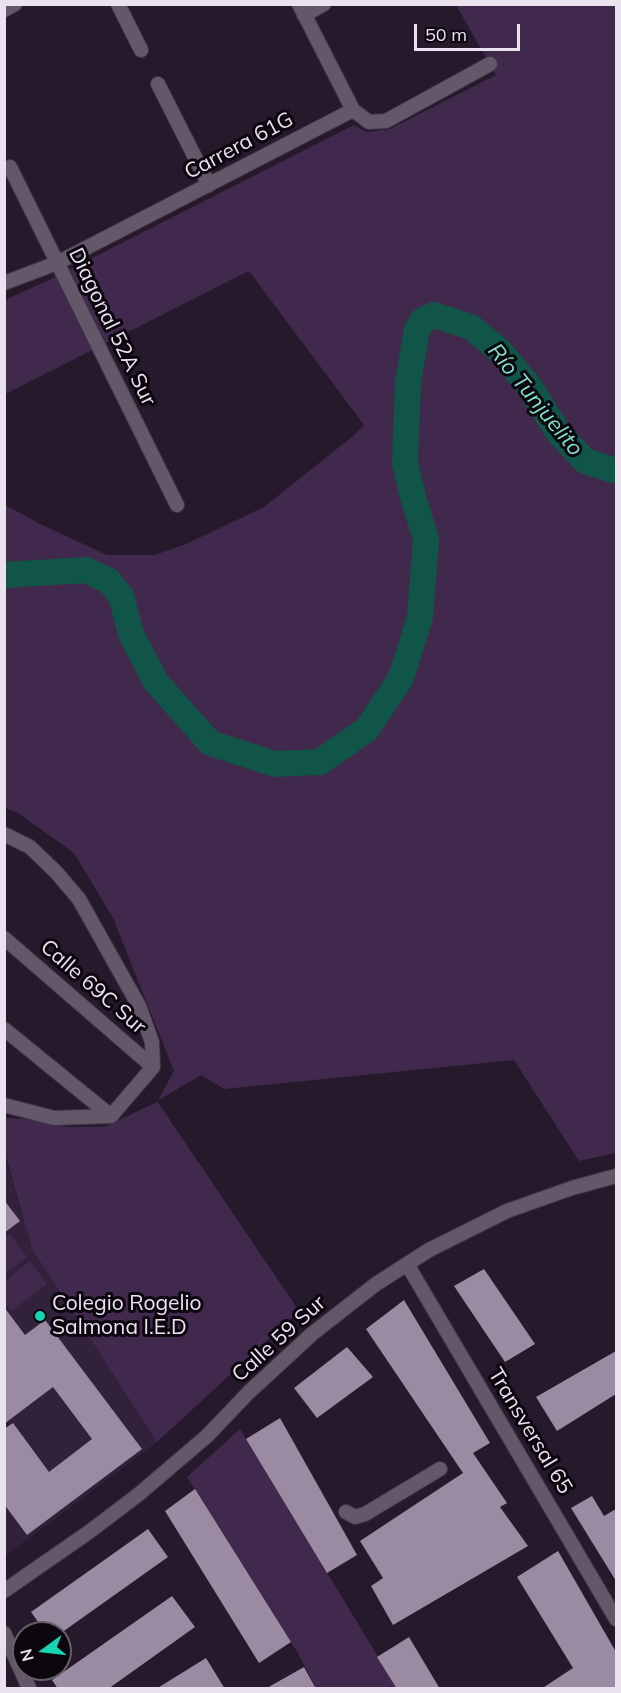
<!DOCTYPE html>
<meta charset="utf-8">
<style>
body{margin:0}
#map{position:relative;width:621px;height:1693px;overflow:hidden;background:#26192c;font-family:Mulish,sans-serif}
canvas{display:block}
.frame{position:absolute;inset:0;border:6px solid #ebe2ef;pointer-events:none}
.north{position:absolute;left:12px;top:1621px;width:60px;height:60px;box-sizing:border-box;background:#0c070f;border:2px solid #655f69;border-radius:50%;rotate:255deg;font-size:16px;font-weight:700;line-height:24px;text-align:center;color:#ebe2ef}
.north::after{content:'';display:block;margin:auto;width:21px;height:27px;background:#17d5b2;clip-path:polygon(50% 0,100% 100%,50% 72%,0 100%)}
.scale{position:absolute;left:414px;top:24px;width:106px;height:27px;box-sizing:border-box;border:3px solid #ebe2ef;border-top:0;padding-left:8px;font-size:18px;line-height:21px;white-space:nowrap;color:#ebe2ef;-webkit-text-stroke:4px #0c070f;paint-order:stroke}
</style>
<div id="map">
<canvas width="621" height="1693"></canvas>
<div class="frame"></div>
<div class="north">N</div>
<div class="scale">50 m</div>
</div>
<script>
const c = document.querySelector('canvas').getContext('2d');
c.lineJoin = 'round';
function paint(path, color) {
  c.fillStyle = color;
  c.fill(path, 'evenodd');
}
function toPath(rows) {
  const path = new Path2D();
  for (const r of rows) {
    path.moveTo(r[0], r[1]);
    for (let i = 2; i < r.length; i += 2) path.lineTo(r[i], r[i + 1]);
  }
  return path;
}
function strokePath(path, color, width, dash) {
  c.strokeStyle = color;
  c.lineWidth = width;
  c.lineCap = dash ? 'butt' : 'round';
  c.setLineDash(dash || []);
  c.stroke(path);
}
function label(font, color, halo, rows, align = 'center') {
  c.font = font + ' Mulish,sans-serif';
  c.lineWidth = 6;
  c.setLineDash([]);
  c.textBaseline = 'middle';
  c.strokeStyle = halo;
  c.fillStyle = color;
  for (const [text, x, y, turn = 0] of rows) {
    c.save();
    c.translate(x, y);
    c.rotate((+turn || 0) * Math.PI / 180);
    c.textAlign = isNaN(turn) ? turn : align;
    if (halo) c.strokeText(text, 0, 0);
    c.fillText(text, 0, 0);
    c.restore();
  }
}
paint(toPath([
 [4,1153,32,1249,157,1442,5,1556]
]), '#32213a');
paint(toPath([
 [456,5,616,5,616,1153,579,1161,514,1060,224,1089,201,1075,157,1101,299,1311,157,1442,32,1249,5,1153,5,1118,30,1119,67,1127,104,1127,157,1102,174,1071,113,918,74,853,18,813,5,808,5,505,40,524,107,555,155,555,186,544,264,507,353,436,364,425,249,271,5,394,5,300,49,280,354,125,366,132,390,129,496,75],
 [10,1234,27,1257,5,1274,5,1238],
 [30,1261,47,1284,11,1311,5,1303,5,1281],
 [240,1429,397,1688,316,1688,299,1655,187,1477]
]), '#41294d');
strokePath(toPath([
 [4,575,86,570,109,581,121,596,131,634,156,682,210,743,275,764,320,762,367,729,401,678,420,617,426,539,413,497,405,463,408,382,417,330,423,320,434,315,471,327,500,351,529,386,558,432,585,461,616,471]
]), '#105547', 26);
paint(toPath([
 [4,1200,20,1221,4,1233],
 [484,1269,535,1344,505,1362,454,1286],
 [404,1300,490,1443,473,1453,507,1503,500,1507,528,1546,393,1625,371,1586,383,1578,360,1541,463,1473,366,1329],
 [4,1307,25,1335,45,1320,142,1449,27,1535,4,1504,4,1429,13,1423,49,1472,92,1439,53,1387,4,1424],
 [347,1347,373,1377,317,1418,294,1388],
 [616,1351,616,1394,557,1431,536,1397],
 [280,1418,357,1555,327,1573,246,1439],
 [195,1489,291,1642,259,1663,165,1511],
 [592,1496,604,1516,616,1509,616,1581,571,1508],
 [148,1529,168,1557,61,1633,46,1633,31,1612],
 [558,1551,616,1652,616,1689,541,1689,573,1668,517,1577],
 [172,1596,195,1627,108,1689,58,1689,52,1680],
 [409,1637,440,1689,397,1689,377,1657],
 [206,1658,225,1689,156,1689],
 [304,1667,316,1689,265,1689]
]), '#9a8aa2');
const minor = toPath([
 [118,4,141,50],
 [299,4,353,110,369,122,386,121,490,64],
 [4,10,15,4],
 [304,15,324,4],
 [158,84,209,185],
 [10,167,177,505],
 [4,283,57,263,353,110],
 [4,834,30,847,56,872,79,899,139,1006,152,1042,153,1067,111,1116],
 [4,938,153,1067],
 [4,1029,111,1116],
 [4,1105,54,1118,111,1116],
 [407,1264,616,1619],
 [346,1512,355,1517,365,1514,440,1469],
 [4,1591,89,1532,139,1494,207,1436,248,1393,312,1334,376,1284,429,1250,507,1211,572,1188,616,1176],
 [4,1633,29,1688]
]);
strokePath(minor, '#423547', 16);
strokePath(minor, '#635769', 14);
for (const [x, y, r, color] of [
 [40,1316,6,"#17d5b2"]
]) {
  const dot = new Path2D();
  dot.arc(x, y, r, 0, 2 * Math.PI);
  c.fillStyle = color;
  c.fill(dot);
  strokePath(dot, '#0c070f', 2);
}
label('21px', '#ebe2ef', '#0c070f', [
 ["Carrera 61G",239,146,-28],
 ["Diagonal 52A Sur",112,327,64],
 ["Calle 69C Sur",93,987,41],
 ["Calle 59 Sur",279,1339,-42],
 ["Transversal 65",530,1431,59]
]);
label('21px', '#ebe2ef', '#0c070f', [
 ["Colegio Rogelio",52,1304],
 ["Salmona I.E.D",52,1328]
], 'left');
label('italic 22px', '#7fe1c8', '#0c070f', [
 ["Río Tunjuelito",535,400,51]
]);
</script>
